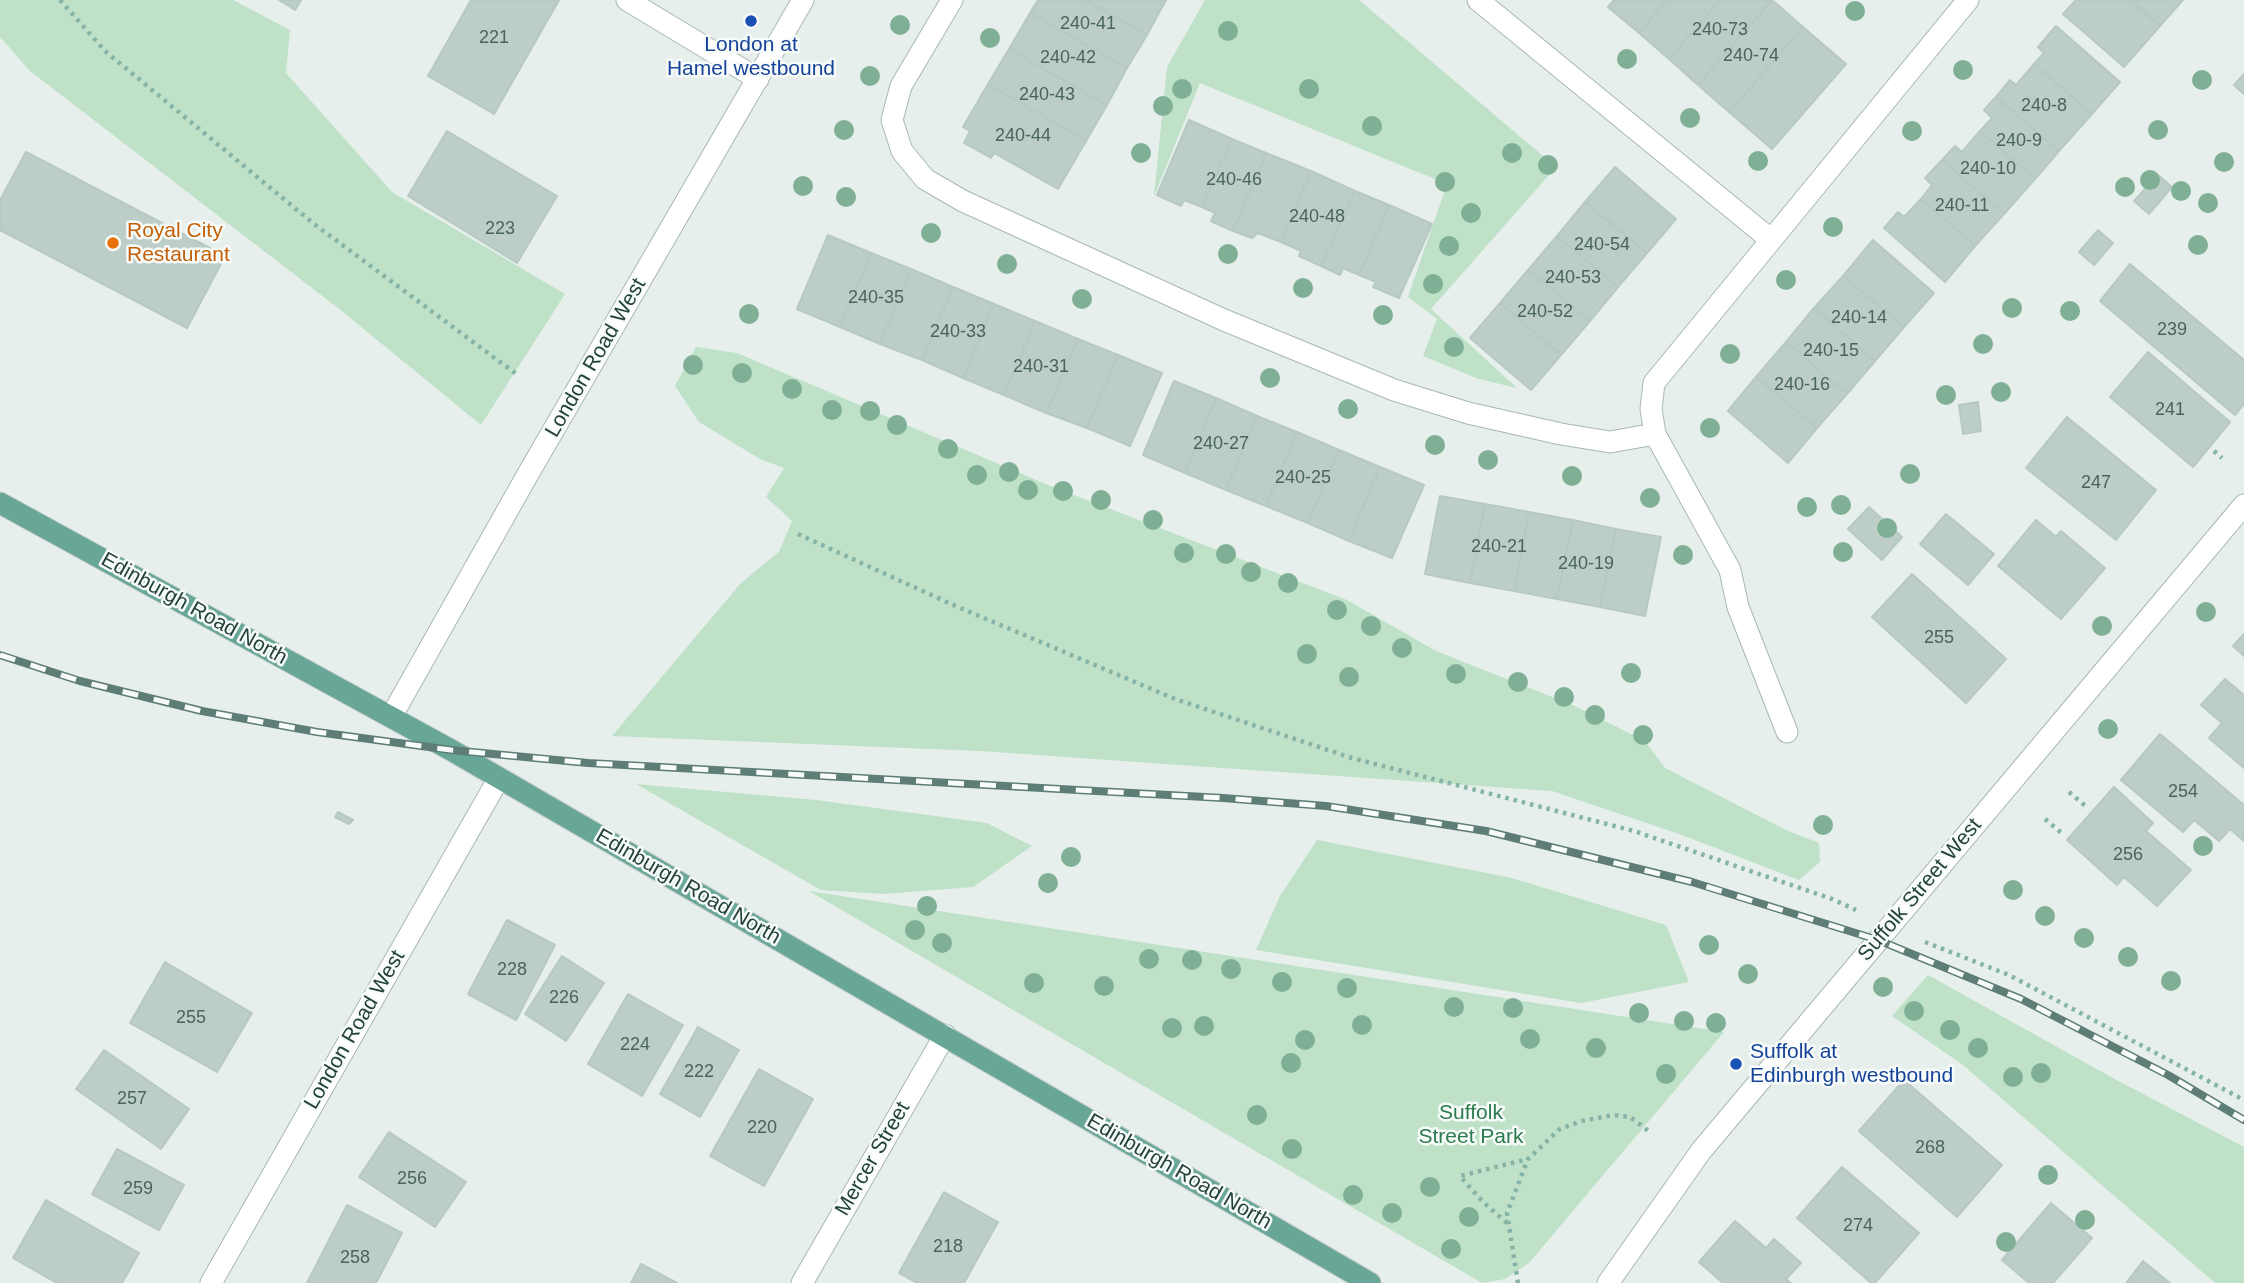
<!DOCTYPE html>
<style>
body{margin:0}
canvas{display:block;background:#e6efeb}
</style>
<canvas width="2244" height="1283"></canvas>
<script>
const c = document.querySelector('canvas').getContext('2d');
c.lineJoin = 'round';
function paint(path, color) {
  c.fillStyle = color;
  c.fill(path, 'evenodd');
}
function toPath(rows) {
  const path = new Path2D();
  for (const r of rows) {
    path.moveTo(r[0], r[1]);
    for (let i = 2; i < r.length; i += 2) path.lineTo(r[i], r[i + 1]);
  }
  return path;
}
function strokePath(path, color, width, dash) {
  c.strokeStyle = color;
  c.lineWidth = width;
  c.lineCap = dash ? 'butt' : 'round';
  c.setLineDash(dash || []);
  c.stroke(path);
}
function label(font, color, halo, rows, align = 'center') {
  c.font = font + ' Arial,sans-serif';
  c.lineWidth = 5;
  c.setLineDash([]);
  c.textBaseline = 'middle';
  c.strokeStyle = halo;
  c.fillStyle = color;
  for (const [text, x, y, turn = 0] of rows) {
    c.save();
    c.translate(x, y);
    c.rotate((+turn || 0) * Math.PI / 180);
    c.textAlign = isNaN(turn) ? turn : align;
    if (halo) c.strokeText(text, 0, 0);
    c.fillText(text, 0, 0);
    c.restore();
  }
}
paint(toPath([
 [0,0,233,0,290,30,286,73,392,192,565,294,481,425,338,308,30,71,0,37],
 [1205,0,1359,0,1556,167,1431,309,1517,388,1479,379,1423,356,1437,319,1408,297,1447,184,1200,83,1154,196,1167,67],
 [696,347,737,353,1048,485,1347,600,1436,651,1575,706,1645,741,1665,768,1788,831,1819,843,1820,862,1799,880,1679,834,1552,791,980,751,612,736,741,583,779,552,792,521,766,497,784,468,760,459,699,422,675,386],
 [636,784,816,800,987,823,1032,846,973,887,884,894,821,890],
 [1317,840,1512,878,1666,925,1689,982,1581,1003,1256,950,1280,896],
 [809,891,1724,1032,1529,1263,1505,1279,1482,1283],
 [1928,975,2111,1077,2244,1147,2244,1283,2215,1283,1963,1065,1892,1016]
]), '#bee1c8');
const building = toPath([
 [279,0,301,0,295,10,279,0],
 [471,0,559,0,494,114,428,76,471,0],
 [1038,0,1085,0,1147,35,1127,68,1030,13,1038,0],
 [1085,0,1166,0,1147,35,1085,0],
 [1614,0,1667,0,1639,33,1608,7,1614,0],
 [1667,0,1720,0,1669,59,1639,33,1667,0],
 [1720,0,1772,0,1698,85,1669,59,1720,0],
 [1772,0,1803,27,1729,112,1698,85,1772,0],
 [2076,0,2130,0,2160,26,2124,67,2063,14,2076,0],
 [2130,0,2183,0,2160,26,2130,0],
 [1030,13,1127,68,1107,105,1009,49,1030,13],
 [2056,26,2120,82,2092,114,2034,64,2044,53,2038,47,2056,26],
 [1803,27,1846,64,1772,149,1729,112,1803,27],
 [1009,49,1107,105,1086,141,988,84,1009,49],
 [2034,64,2092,114,2059,151,1996,97,2010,80,2016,85,2034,64],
 [2244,74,2244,94,2234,85,2244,74],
 [988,84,1086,141,1058,189,994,153,991,158,964,143,970,131,963,127,988,84],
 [1996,97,2059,151,2035,179,1980,131,1992,118,1984,110,1996,97],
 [1189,120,1232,139,1202,207,1184,200,1181,206,1157,195,1189,120],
 [447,131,557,196,517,263,408,196,447,131],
 [1980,131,2035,179,2004,214,1942,160,1955,146,1962,152,1980,131],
 [1232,139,1266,153,1233,231,1211,221,1215,213,1202,207,1232,139],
 [26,152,225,256,187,328,0,230,0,200,26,152],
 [1266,153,1311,171,1281,242,1258,233,1252,238,1233,231,1266,153],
 [1942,160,2004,214,1975,246,1921,199,1932,185,1925,178,1942,160],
 [1615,167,1676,219,1647,253,1585,202,1615,167],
 [1311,171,1355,191,1321,266,1299,256,1301,251,1281,242,1311,171],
 [2158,175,2172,187,2149,214,2134,201,2158,175],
 [1355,191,1389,205,1359,275,1343,268,1340,275,1321,266,1355,191],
 [1921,199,1975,246,1945,282,1884,228,1898,212,1904,217,1921,199],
 [1585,202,1647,253,1618,287,1557,236,1585,202],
 [1389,205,1432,224,1399,298,1373,287,1376,282,1359,275,1389,205],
 [2098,230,2113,243,2094,265,2079,252,2098,230],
 [828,235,871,253,840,327,797,309,828,235],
 [1557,236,1618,287,1590,321,1528,270,1557,236],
 [1873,240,1934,293,1904,327,1843,276,1873,240],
 [871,253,911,269,880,344,840,327,871,253],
 [2130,264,2244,360,2244,404,2235,415,2100,301,2130,264],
 [911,269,953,287,922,360,880,344,911,269],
 [1528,270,1590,321,1561,355,1500,303,1528,270],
 [1843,276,1904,327,1875,361,1814,308,1843,276],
 [953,287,994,304,963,378,922,360,953,287],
 [1500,303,1561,355,1531,390,1470,338,1500,303],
 [994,304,1035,321,1004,395,963,378,994,304],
 [1814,308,1875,361,1847,394,1786,342,1814,308],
 [1035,321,1078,339,1046,413,1004,395,1035,321],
 [1078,339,1118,355,1087,428,1046,413,1078,339],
 [1786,342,1847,394,1817,428,1756,377,1786,342],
 [2148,352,2230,422,2193,467,2110,397,2148,352],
 [1118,355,1162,373,1130,446,1087,428,1118,355],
 [1756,377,1817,428,1788,463,1728,411,1756,377],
 [1174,381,1216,398,1185,473,1143,455,1174,381],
 [1216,398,1257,416,1226,490,1185,473,1216,398],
 [1978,402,1981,431,1963,434,1959,405,1978,402],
 [1257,416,1297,432,1266,506,1226,490,1257,416],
 [2067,417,2156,490,2116,540,2026,468,2067,417],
 [1297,432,1339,450,1308,523,1266,506,1297,432],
 [1339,450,1380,467,1349,541,1308,523,1339,450],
 [1380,467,1424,485,1392,558,1349,541,1380,467],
 [1440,496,1485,504,1470,583,1425,574,1440,496],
 [1485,504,1529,512,1514,591,1470,583,1485,504],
 [1869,507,1902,537,1882,560,1848,529,1869,507],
 [1529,512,1573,520,1557,599,1514,591,1529,512],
 [1946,514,1994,554,1968,585,1920,544,1946,514],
 [1573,520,1616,529,1600,607,1557,599,1573,520],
 [2036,520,2056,537,2061,531,2105,568,2061,619,1998,566,2036,520],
 [1616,529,1661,537,1645,616,1600,607,1616,529],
 [1912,574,2006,659,1966,703,1872,617,1912,574],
 [2244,634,2244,656,2233,646,2244,634],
 [2225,679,2244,695,2244,768,2209,738,2222,723,2201,705,2225,679],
 [2160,734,2244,805,2244,841,2230,829,2219,841,2194,820,2183,832,2121,780,2160,734],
 [2114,787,2153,823,2146,831,2191,870,2157,906,2124,877,2117,885,2067,840,2114,787],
 [338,812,353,820,349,824,335,817,338,812],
 [507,920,555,945,516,1020,468,994,507,920],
 [562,956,604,983,566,1041,525,1014,562,956],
 [165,962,252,1013,217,1072,130,1023,165,962],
 [628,994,683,1025,642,1096,588,1064,628,994],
 [698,1027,739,1050,700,1117,660,1094,698,1027],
 [104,1050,189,1109,161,1149,76,1089,104,1050],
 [759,1069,813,1099,764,1186,710,1156,759,1069],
 [1904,1080,2002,1165,1957,1217,1859,1131,1904,1080],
 [389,1132,466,1182,435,1227,359,1177,389,1132],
 [117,1149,184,1185,159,1230,92,1194,117,1149],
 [1842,1167,1919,1233,1875,1283,1871,1283,1797,1218,1842,1167],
 [944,1192,998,1222,964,1283,917,1283,899,1273,944,1192],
 [46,1200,139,1253,122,1283,57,1283,13,1258,46,1200],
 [2051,1203,2092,1238,2053,1283,2029,1283,2002,1260,2051,1203],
 [347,1205,402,1233,376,1283,307,1283,347,1205],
 [1735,1221,1766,1248,1774,1239,1801,1263,1786,1279,1791,1283,1723,1283,1699,1262,1735,1221],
 [2143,1261,2170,1283,2126,1283,2143,1261],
 [641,1264,677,1283,631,1283,641,1264]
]);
paint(building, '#bdcdc7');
strokePath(building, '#b7c9c2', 2);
const minor = toPath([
 [627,0,758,79],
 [952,0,901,86,892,120,902,151,925,179,963,201,1224,320,1394,390,1468,413,1561,434,1610,442,1655,434],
 [1478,0,1770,239],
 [391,717,528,474,803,0],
 [1787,732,1738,607,1730,570,1655,434,1651,409,1654,383,1968,0],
 [211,1283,499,778],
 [802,1283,945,1035],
 [1608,1283,1701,1151,2244,505]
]);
const major = toPath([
 [0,503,451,750,1370,1283]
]);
strokePath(minor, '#a8b8b3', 23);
strokePath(major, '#c1cac8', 23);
strokePath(toPath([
 [60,0,105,51,314,224,519,376],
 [2214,451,2222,458],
 [798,534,951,604,1175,699,1352,758,1634,831,1832,899,1856,910],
 [2069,792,2088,808],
 [2045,819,2064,835],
 [1925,942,2009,975,2244,1100],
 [1507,1223,1483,1202,1460,1176,1528,1159],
 [1518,1283,1507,1213,1528,1159,1560,1129,1582,1121,1614,1115,1630,1117,1650,1132]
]), '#85b4a6', 4.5, [3.5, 5]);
strokePath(minor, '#fff', 21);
strokePath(major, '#68a698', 21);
const rail = toPath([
 [0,655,80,681,202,711,317,732,451,750,588,763,1223,798,1326,806,1486,831,1692,882,1878,940,2021,999,2168,1075,2244,1120]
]);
strokePath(rail, '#5e7d76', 8);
strokePath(rail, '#f7fbf9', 5, [16]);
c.fillStyle = '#7faf94';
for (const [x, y] of [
 [1855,11],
 [900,25],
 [1228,31],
 [990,38],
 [1627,59],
 [1963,70],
 [870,76],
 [2202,80],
 [1182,89],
 [1309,89],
 [1163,106],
 [1690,118],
 [1372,126],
 [844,130],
 [2158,130],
 [1912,131],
 [1141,153],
 [1512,153],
 [1758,161],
 [2224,162],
 [1548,165],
 [2150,180],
 [1445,182],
 [803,186],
 [2125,187],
 [2181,191],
 [846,197],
 [2208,203],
 [1471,213],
 [1833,227],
 [931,233],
 [2198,245],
 [1449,246],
 [1228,254],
 [1007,264],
 [1786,280],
 [1433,284],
 [1303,288],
 [1082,299],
 [2012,308],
 [2070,311],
 [749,314],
 [1383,315],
 [1983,344],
 [1454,347],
 [1730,354],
 [693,365],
 [742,373],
 [1270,378],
 [792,389],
 [2001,392],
 [1946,395],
 [1348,409],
 [832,410],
 [870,411],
 [897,425],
 [1710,428],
 [1435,445],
 [948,449],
 [1488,460],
 [1009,472],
 [1910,474],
 [977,475],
 [1572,476],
 [1028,490],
 [1063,491],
 [1650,498],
 [1101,500],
 [1841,505],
 [1807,507],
 [1153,520],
 [1887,528],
 [1843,552],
 [1184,553],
 [1226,554],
 [1683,555],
 [1251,572],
 [1288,583],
 [1337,610],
 [2206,612],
 [1371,626],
 [2102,626],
 [1402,648],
 [1307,654],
 [1631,673],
 [1456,674],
 [1349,677],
 [1518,682],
 [1564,697],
 [1595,715],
 [2108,729],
 [1643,735],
 [1823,825],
 [2203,846],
 [1071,857],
 [1048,883],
 [2013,890],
 [927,906],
 [2045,916],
 [915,930],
 [2084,938],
 [942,943],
 [1709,945],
 [2128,957],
 [1149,959],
 [1192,960],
 [1231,969],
 [1748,974],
 [2171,981],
 [1282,982],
 [1034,983],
 [1104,986],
 [1883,987],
 [1347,988],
 [1454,1007],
 [1513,1008],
 [1914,1011],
 [1639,1013],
 [1684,1021],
 [1716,1023],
 [1362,1025],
 [1204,1026],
 [1172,1028],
 [1950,1030],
 [1530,1039],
 [1305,1040],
 [1596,1048],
 [1978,1048],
 [1291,1063],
 [2041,1073],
 [1666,1074],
 [2013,1077],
 [1257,1115],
 [1292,1149],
 [2048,1175],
 [1430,1187],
 [1353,1195],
 [1392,1213],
 [1469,1217],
 [2085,1220],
 [2006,1242],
 [1451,1249]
]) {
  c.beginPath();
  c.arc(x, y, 10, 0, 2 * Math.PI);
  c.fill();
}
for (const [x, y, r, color] of [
 [751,21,7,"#1a4fb4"],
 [113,243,7,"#e8710a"],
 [1736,1064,7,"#1a4fb4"]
]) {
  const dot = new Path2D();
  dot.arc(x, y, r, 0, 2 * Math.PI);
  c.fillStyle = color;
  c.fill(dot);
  strokePath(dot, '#f7fbf9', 2.5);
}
label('18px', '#4a655e', null, [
 ["240-41",1088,24],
 ["240-73",1720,30],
 ["221",494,38],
 ["240-74",1751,56],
 ["240-42",1068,58],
 ["240-43",1047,95],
 ["240-8",2044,106],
 ["240-44",1023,136],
 ["240-9",2019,141],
 ["240-10",1988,169],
 ["240-46",1234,180],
 ["240-11",1962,206],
 ["240-48",1317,217],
 ["223",500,229],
 ["240-54",1602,245],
 ["240-53",1573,278],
 ["240-35",876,298],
 ["240-52",1545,312],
 ["240-14",1859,318],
 ["239",2172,330],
 ["240-33",958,332],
 ["240-15",1831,351],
 ["240-31",1041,367],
 ["240-16",1802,385],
 ["241",2170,410],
 ["240-27",1221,444],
 ["240-25",1303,478],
 ["247",2096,483],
 ["240-21",1499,547],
 ["240-19",1586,564],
 ["255",1939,638],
 ["254",2183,792],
 ["256",2128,855],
 ["228",512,970],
 ["226",564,998],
 ["255",191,1018],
 ["224",635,1045],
 ["222",699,1072],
 ["257",132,1099],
 ["220",762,1128],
 ["268",1930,1148],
 ["256",412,1179],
 ["259",138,1189],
 ["274",1858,1226],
 ["218",948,1247],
 ["258",355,1258]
]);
label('21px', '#164399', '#f7fbf9', [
 ["London at",751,45],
 ["Hamel westbound",751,69],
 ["Suffolk at",1750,1052,"left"],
 ["Edinburgh westbound",1750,1076,"left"]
]);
label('21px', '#c56008', '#f7fbf9', [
 ["Royal City",127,231],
 ["Restaurant",127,255]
], 'left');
label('21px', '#23423b', '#f7fbf9', [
 ["London Road West",596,358,-60],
 ["Edinburgh Road North",194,609,29],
 ["Edinburgh Road North",688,887,30],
 ["Suffolk Street West",1920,890,-50],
 ["London Road West",355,1030,-60],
 ["Mercer Street",873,1159,-60],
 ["Edinburgh Road North",1179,1172,30]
]);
label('21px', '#2b7b4c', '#f7fbf9', [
 ["Suffolk",1471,1113],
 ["Street Park",1471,1137]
]);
</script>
